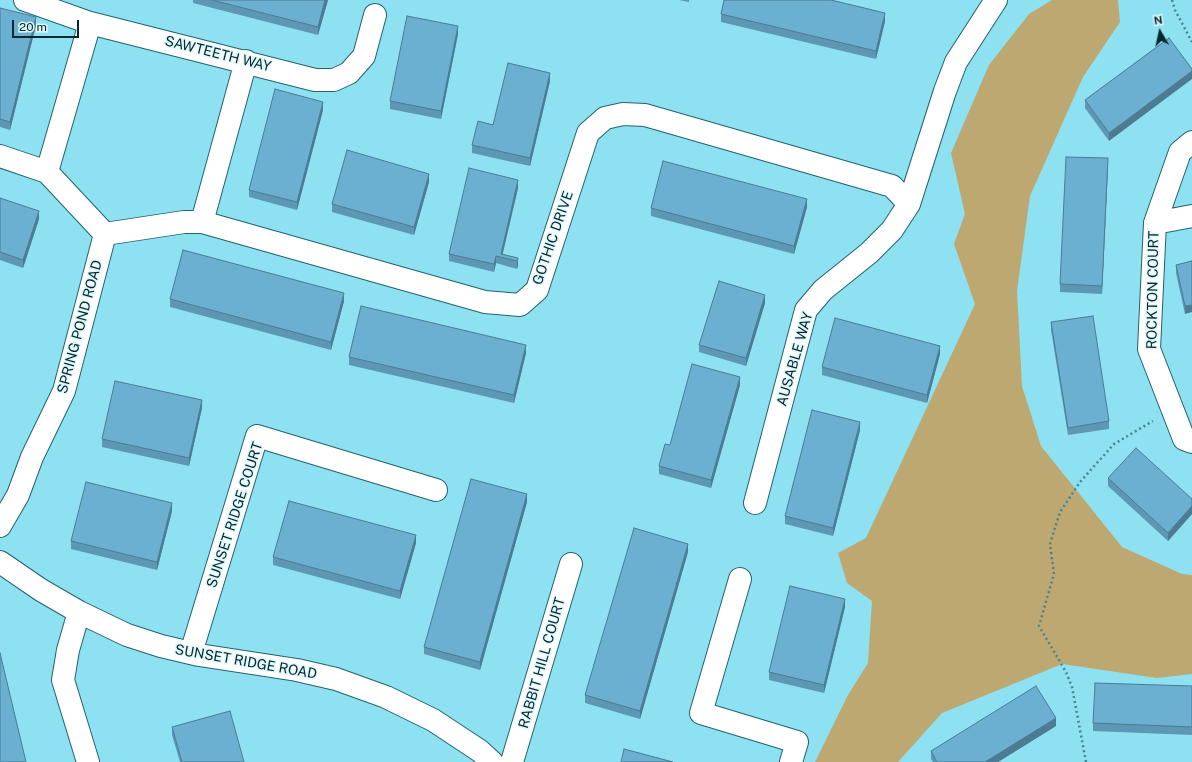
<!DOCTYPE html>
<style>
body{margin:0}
#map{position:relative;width:1192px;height:762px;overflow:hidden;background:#8ee1f1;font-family:"Public Sans",sans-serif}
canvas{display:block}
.north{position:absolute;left:1140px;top:12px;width:40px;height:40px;-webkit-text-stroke:3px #e0f8fc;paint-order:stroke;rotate:351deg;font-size:11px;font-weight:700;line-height:16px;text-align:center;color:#03282e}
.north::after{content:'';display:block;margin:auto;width:14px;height:18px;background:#03282e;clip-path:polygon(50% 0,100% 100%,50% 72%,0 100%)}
.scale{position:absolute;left:12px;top:20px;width:67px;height:18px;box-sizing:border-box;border:2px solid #03282e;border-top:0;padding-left:5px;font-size:12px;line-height:14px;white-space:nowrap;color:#03282e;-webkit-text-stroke:3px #e0f8fc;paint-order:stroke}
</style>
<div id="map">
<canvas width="1192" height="762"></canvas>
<div class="north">N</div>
<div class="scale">20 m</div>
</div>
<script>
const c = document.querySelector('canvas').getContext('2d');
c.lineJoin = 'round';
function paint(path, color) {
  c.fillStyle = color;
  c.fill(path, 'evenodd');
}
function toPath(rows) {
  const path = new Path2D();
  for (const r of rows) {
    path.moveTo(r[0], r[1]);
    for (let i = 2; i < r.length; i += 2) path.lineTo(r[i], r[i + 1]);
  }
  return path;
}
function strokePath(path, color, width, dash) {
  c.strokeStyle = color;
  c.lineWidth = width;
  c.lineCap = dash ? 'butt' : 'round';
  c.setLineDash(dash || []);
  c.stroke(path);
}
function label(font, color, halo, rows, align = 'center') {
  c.font = font + ' "Public Sans",sans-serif';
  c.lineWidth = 3;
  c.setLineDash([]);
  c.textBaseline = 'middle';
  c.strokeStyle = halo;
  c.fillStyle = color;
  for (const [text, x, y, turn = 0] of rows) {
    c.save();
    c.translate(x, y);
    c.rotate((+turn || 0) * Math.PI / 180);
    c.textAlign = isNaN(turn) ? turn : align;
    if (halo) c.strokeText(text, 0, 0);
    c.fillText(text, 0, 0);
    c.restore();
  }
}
paint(toPath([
 [1052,0,1118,0,1120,22,1083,77,1030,196,1017,291,1022,386,1041,446,1122,547,1182,574,1192,575,1192,674,1157,678,1062,664,942,713,898,762,815,762,848,695,868,663,872,601,847,583,838,553,866,538,975,304,954,244,965,214,951,153,989,65,1029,14]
]), '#bca870');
const minor = toPath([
 [25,0,90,23,315,80,334,80,349,73,364,56,375,15],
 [1192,142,1180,152,1155,223,1149,349,1184,439,1192,442],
 [0,156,47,172,105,234],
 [47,172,90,23],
 [202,222,246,61],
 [1155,223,1192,216],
 [105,234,184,222,202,222,485,302,520,305,537,290,588,133,605,118,623,114,645,115,892,186,909,204],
 [755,503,806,310,823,290,869,253,892,230,909,204,945,91,956,62,996,0],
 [0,526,18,495,32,457,64,391,105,234],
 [0,562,41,590,79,612,127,635,161,646,199,655,297,670,336,679,386,697,433,720,480,751,492,762],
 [740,579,701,713,797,742,791,762],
 [79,612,68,650,63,680,88,762],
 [191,653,257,436,436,490],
 [512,762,571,564]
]);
strokePath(minor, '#22636e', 24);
strokePath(toPath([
 [1172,0,1175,10,1192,42],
 [1086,762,1072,687,1066,672,1039,626,1054,574,1050,544,1060,512,1080,482,1114,444,1153,421]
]), '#48848f', 2.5, [2, 3]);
strokePath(minor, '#fff', 22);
paint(toPath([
 [193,0,328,0,318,35,193,3],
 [679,0,689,0,689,2],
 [0,8,36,25,10,130,0,127],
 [721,14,885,21,876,59,721,22],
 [458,34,441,119,390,109,390,101],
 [1169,38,1109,141,1085,108,1085,100],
 [550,81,530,166,472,153,472,145],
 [323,110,297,210,249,197,249,190],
 [1108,166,1102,294,1060,292,1060,284],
 [429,182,414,235,332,212,332,204],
 [518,188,502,254,518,258,518,266,517,269,496,263,494,272,449,261,449,254],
 [0,198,39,219,23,268,0,260],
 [807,207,794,254,651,216,651,208],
 [1192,261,1185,314,1176,273,1176,265],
 [170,299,344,301,331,350,170,307],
 [765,303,746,366,699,352,699,345],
 [1051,322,1109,421,1109,429,1068,435,1051,330],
 [526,353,514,403,349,365,349,357],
 [940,354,927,403,822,375,822,367],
 [740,385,711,488,659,474,659,466,670,445],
 [202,408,189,466,102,447,102,439],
 [860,430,833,536,785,524,785,516],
 [1108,478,1192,499,1192,514,1168,541,1108,486],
 [527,502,480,670,424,654,424,647],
 [172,511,157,570,71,549,71,541],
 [416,543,400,599,273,565,273,557],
 [688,552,640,719,585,703,585,695],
 [845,607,824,693,769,680,769,672],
 [1192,686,1192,735,1093,731,1093,723],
 [1056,726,998,762,933,762,931,759,931,751],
 [172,727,244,762,180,762,172,735]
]), '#5d97b4');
paint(toPath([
 [325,0,328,0,318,35,318,27],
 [885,13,885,21,876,59,876,51],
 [36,17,36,25,10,130,10,122],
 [458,26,458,34,441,119,441,111],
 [1192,71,1192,79,1109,141,1109,133],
 [550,73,550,81,530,166,530,158],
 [323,102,323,110,297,210,297,202],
 [1108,158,1108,166,1102,294,1102,286],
 [429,174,429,182,414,235,414,227],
 [518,180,518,188,502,257,501,254],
 [807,199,807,207,794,254,794,246],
 [39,211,39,219,23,268,23,260],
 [496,256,496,263,494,272,494,264],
 [518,258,518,266,517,269,517,261],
 [344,293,344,301,331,350,331,342],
 [765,295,765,303,746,366,746,358],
 [1192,305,1192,312,1185,314,1185,306],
 [526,345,526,353,514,403,514,395],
 [940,346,940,354,927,403,927,395],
 [740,377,740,385,711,488,711,480],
 [202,400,202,408,189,466,189,458],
 [860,422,860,430,833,536,833,528],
 [527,494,527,502,480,670,480,662],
 [172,503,172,511,157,570,157,562],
 [1192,506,1192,514,1168,541,1168,533],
 [416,535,416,543,400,599,400,591],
 [688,544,688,552,640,719,640,711],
 [845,599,845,607,824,693,824,685],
 [1056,718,1056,726,998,762,985,762]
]), '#4c7b92');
const building = toPath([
 [212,0,325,0,318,27,212,0],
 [724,0,831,0,885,13,876,51,721,14,724,0],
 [0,8,36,17,10,122,0,119,0,8],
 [407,16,458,26,441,111,390,101,407,16],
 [1169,38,1192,69,1192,71,1109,133,1085,100,1169,38],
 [508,63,550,73,530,158,472,145,478,121,493,125,508,63],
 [275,89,323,102,297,202,249,190,275,89],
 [347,150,429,174,414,227,332,204,347,150],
 [1066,157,1108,158,1102,286,1060,284,1066,157],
 [663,161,807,199,794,246,651,208,663,161],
 [469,168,518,180,501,254,518,258,517,261,496,256,494,264,449,254,469,168],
 [0,198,39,211,23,260,0,252,0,198],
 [183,250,344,293,331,342,170,299,183,250],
 [1192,261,1192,305,1185,306,1176,265,1192,261],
 [719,281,765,295,746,358,699,345,719,281],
 [361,306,526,345,514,395,349,357,361,306],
 [1093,316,1109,421,1068,428,1051,322,1093,316],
 [835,318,940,346,927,395,822,367,835,318],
 [692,364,740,377,711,480,659,466,665,444,670,445,692,364],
 [115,381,202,400,189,458,102,439,115,381],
 [812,410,860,422,833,528,785,516,812,410],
 [1136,448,1192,499,1192,506,1168,533,1108,478,1136,448],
 [471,479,527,494,480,662,424,647,471,479],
 [86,482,172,503,157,562,71,541,86,482],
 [289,501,416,535,400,591,273,557,289,501],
 [634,528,688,544,640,711,585,695,634,528],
 [790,586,845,599,824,685,769,672,790,586],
 [0,653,26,762,0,762,0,653],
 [1095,683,1192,686,1192,727,1093,723,1095,683],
 [1036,686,1056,718,985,762,937,762,931,751,1036,686],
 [230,711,244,762,182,762,172,727,230,711],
 [624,749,673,762,621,762,624,749]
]);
paint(building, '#6cb0d1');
strokePath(building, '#4c7b92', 1);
label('14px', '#03282e', '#e0f8fc', [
 ["SAWTEETH WAY",218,54,14],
 ["GOTHIC DRIVE",553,238,-71],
 ["ROCKTON COURT",1153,290,-89],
 ["SPRING POND ROAD",80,327,-75],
 ["AUSABLE WAY",795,359,-74],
 ["SUNSET RIDGE COURT",235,515,-72],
 ["SUNSET RIDGE ROAD",246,662,10],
 ["RABBIT HILL COURT",542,663,-74]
]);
</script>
